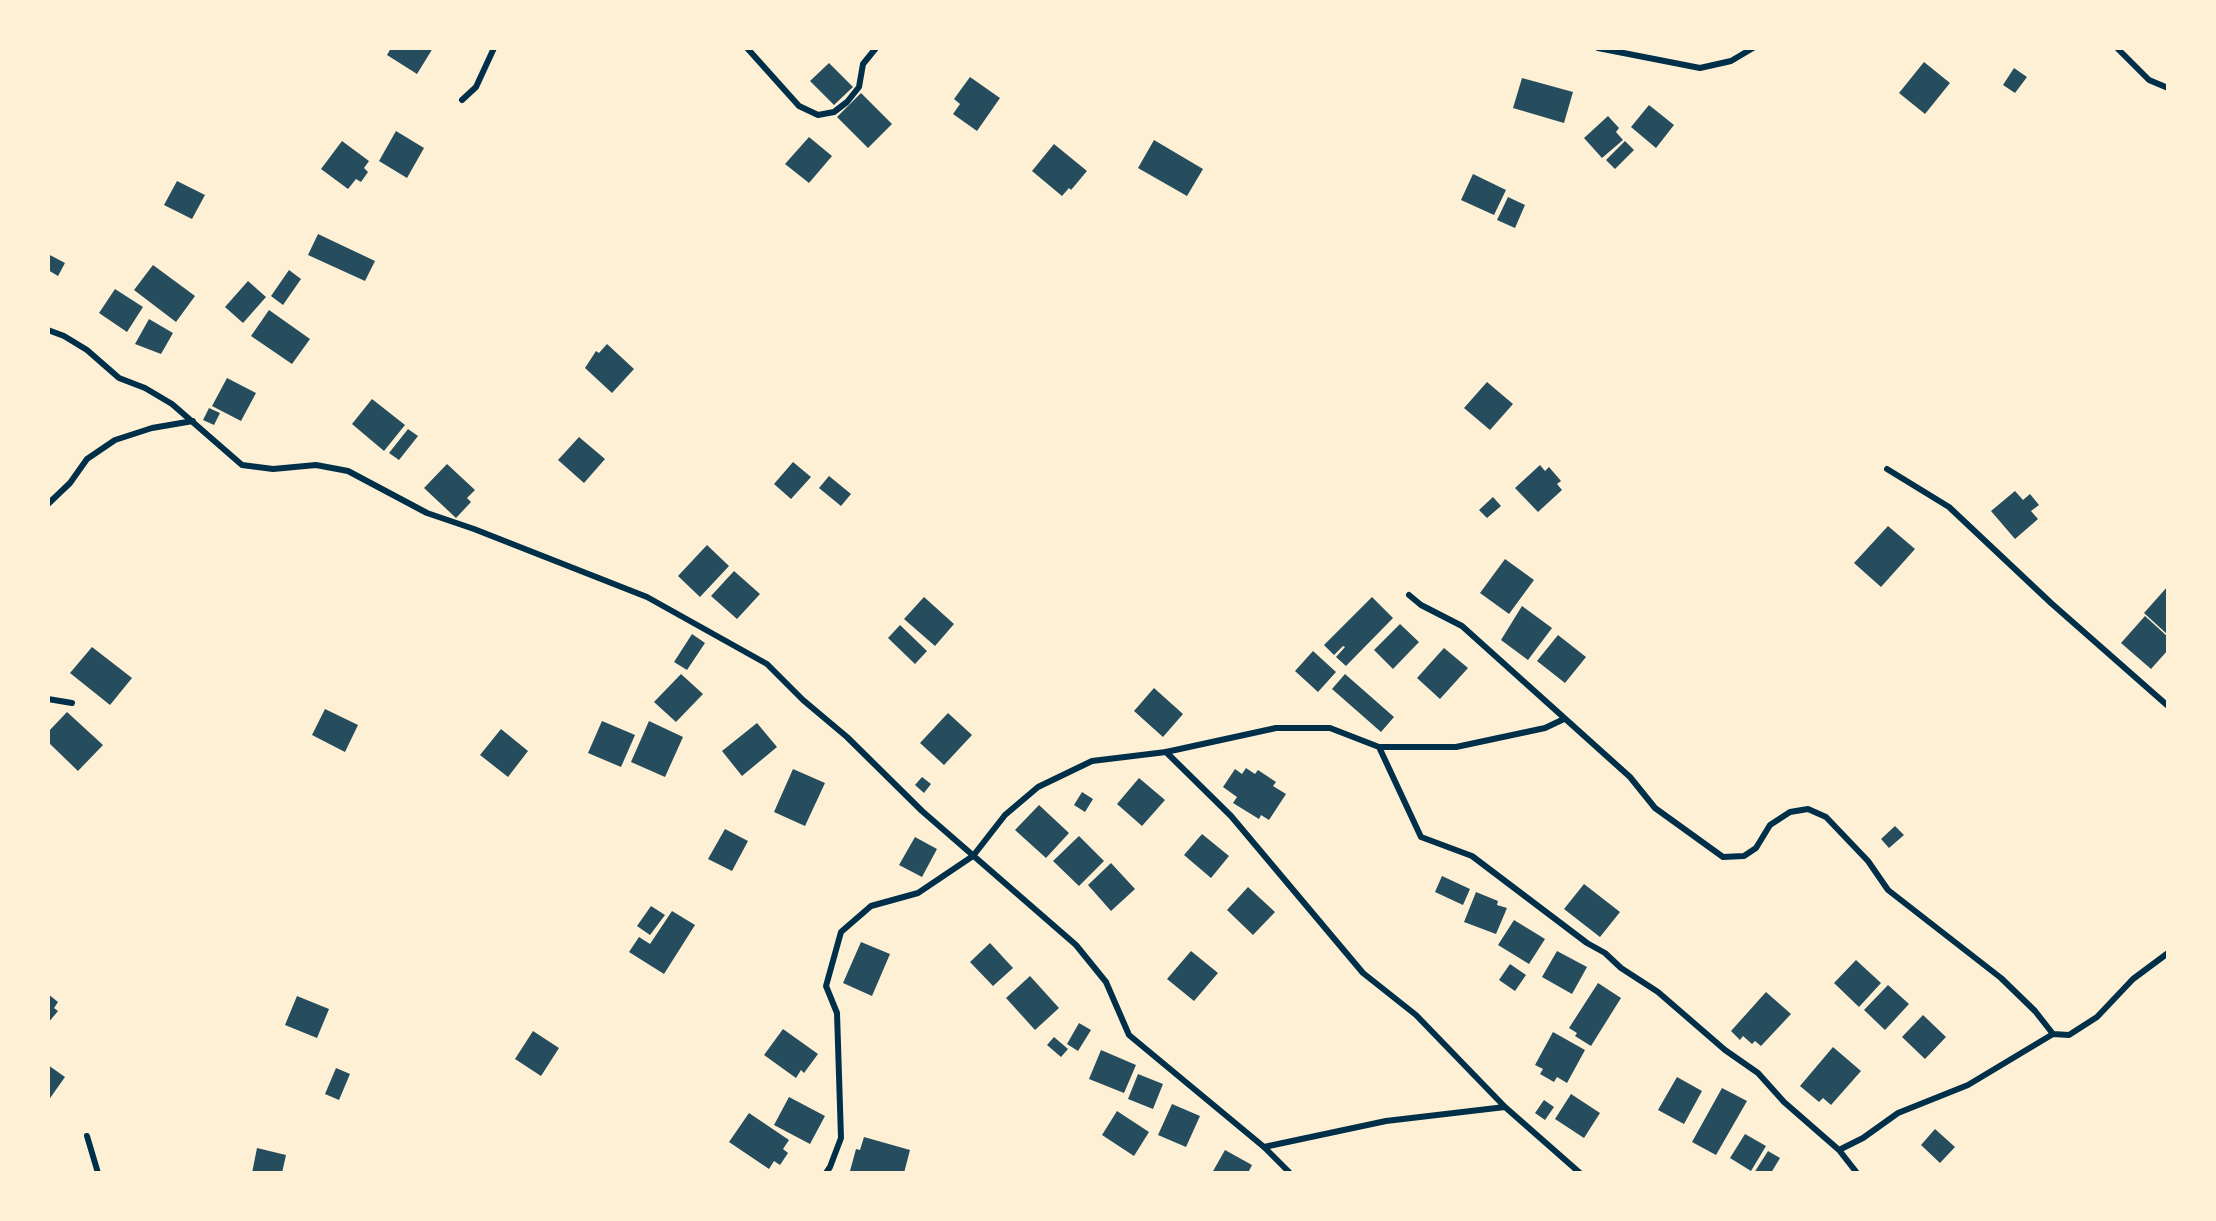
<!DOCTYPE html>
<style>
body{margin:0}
#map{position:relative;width:2216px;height:1221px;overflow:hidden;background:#fdf0d5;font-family:"PT Sans Narrow",sans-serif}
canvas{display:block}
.frame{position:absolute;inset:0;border:50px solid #fdf0d5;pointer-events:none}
</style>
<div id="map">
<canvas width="2216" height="1221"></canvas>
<div class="frame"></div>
</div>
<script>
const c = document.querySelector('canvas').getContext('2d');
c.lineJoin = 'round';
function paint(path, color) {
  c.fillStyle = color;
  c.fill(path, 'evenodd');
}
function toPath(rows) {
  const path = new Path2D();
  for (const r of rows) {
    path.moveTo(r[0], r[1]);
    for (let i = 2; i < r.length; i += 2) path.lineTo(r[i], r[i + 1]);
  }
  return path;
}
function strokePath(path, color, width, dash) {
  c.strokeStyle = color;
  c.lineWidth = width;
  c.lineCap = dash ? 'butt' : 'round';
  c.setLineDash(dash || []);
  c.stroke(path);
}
paint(toPath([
 [391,48,433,48,417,74,387,55],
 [1924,62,1950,83,1925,114,1899,93],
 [829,63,853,87,834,105,810,81],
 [2014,68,2027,77,2015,93,2003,85],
 [970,77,1000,98,977,131,953,114,960,104,954,99],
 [1522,78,1573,92,1564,123,1513,108],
 [861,93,892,124,868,148,837,117],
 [1649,105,1674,125,1656,148,1631,127],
 [1608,116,1619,128,1616,132,1623,140,1602,158,1584,138],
 [396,131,424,148,407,178,379,161],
 [809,137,832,156,809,183,785,164],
 [1154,140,1203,169,1187,196,1138,168],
 [342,141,369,161,364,168,368,172,361,182,356,179,348,189,321,169],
 [1625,141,1634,150,1615,169,1606,160],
 [1054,144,1087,171,1071,190,1069,188,1062,196,1032,171],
 [1473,174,1506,190,1494,215,1461,200],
 [177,181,205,195,192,219,164,205],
 [1508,197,1525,205,1515,228,1497,220],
 [318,234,375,261,365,281,308,255],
 [48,254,65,263,58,276,48,270],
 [153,265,195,296,176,322,134,290],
 [289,270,301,279,283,305,271,296],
 [248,281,266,297,243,323,225,307],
 [115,289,143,307,127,332,99,313],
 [269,310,310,339,292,364,251,336],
 [149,319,173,333,161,354,135,344],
 [607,344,634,369,612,393,585,368,596,351,599,353],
 [227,378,256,393,241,421,212,406],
 [1487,382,1513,404,1490,430,1464,408],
 [372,399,405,425,384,451,352,424],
 [209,408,220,413,214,425,203,420],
 [408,429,418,436,399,460,389,453],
 [579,437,605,459,584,483,558,460],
 [793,462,811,477,791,499,774,484],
 [447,464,475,490,467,498,471,502,456,518,424,488],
 [1540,465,1545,471,1549,467,1561,481,1557,484,1562,490,1538,512,1515,488],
 [829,476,851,494,841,506,819,488],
 [2015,491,2023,500,2030,494,2039,505,2031,511,2038,519,2015,539,1991,511],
 [1493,497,1501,506,1487,518,1479,510],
 [1888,526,1915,549,1881,587,1854,563],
 [707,545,729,566,700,597,678,576],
 [1505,559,1534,580,1509,614,1480,593],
 [734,571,760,594,737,619,711,596],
 [2168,586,2168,635,2144,613],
 [924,597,954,624,935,646,904,619],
 [1372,597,1393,618,1346,666,1336,657,1345,647,1343,646,1334,655,1324,645],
 [1522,606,1552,628,1528,660,1501,640],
 [2145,616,2168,637,2168,650,2151,669,2121,643],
 [1400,624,1419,642,1393,669,1374,650],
 [900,625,927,651,915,664,888,638],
 [692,634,705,643,687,670,674,662],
 [1558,635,1586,657,1565,683,1537,661],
 [92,647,132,678,110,705,70,673],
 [1444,648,1468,668,1440,699,1417,678],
 [1313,651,1336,672,1318,692,1295,671],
 [681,674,703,694,676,722,654,702],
 [1345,674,1394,717,1381,732,1332,689],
 [1154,688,1183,714,1163,737,1134,711],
 [325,709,358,725,345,752,312,735],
 [67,712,103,745,78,771,48,742,48,732],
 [948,713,972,735,944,765,920,743],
 [602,721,635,735,621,767,588,753],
 [649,721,683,737,665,777,631,762],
 [757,723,777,747,742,776,722,751],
 [501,729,528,751,508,777,480,755],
 [1246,768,1255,774,1258,770,1276,782,1273,786,1286,794,1269,820,1261,815,1259,819,1233,803,1237,797,1223,787,1235,769,1242,774],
 [793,769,825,783,805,826,774,812],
 [922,777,931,784,924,793,915,785],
 [1139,778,1165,800,1142,826,1117,804],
 [1082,792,1093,799,1085,812,1074,805],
 [1039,805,1069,833,1046,858,1015,830],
 [1895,826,1904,835,1889,848,1881,839],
 [725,829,748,841,732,871,708,859],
 [1202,834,1229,856,1211,878,1184,855],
 [1079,836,1104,861,1079,886,1053,861],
 [915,837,937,849,922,877,899,865],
 [1111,863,1135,889,1111,911,1088,885],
 [1442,876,1470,889,1463,905,1435,892],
 [1584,884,1620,912,1600,937,1564,909],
 [1248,887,1275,912,1253,935,1227,910],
 [1476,892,1498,901,1497,905,1507,908,1496,934,1464,922],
 [651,906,665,915,650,935,637,926],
 [672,911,695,925,664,974,629,952,639,937,650,944],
 [1514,920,1545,939,1529,964,1498,945],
 [861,942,890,954,872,996,843,983],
 [990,943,1013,968,993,986,970,962],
 [1191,951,1218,973,1194,1001,1167,979],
 [1557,951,1587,967,1572,994,1542,977],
 [1856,960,1881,983,1859,1007,1834,983],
 [1510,964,1526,975,1515,991,1499,980],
 [1030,976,1059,1008,1035,1030,1006,998],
 [1598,983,1621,998,1591,1046,1575,1036,1577,1033,1569,1028],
 [1888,985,1909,1004,1885,1030,1864,1010],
 [1766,992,1791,1014,1761,1046,1755,1041,1752,1044,1743,1036,1740,1040,1731,1031],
 [48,994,58,1002,54,1008,58,1011,48,1023],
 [297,996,329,1009,317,1038,285,1025],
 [1923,1015,1946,1037,1925,1059,1902,1037],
 [1079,1023,1091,1030,1078,1051,1067,1044],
 [783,1029,818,1054,804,1073,801,1070,796,1078,764,1055],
 [533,1031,559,1048,541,1076,515,1059],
 [1553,1032,1585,1050,1567,1083,1557,1077,1554,1082,1540,1074,1543,1069,1535,1065],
 [1054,1037,1068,1049,1061,1057,1047,1045],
 [1833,1047,1861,1071,1831,1105,1823,1098,1819,1102,1800,1086],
 [1101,1050,1136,1065,1124,1093,1089,1079],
 [48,1065,65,1077,48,1101],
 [336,1068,350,1074,339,1100,325,1094],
 [1138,1074,1163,1084,1153,1109,1128,1099],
 [1677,1077,1702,1091,1684,1124,1658,1110],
 [1722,1088,1747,1101,1716,1155,1692,1142],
 [1571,1094,1600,1113,1584,1138,1555,1119],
 [789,1097,825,1116,810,1144,774,1125],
 [1544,1100,1554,1107,1545,1120,1535,1113],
 [1172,1104,1200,1116,1186,1147,1158,1135],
 [1117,1111,1149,1132,1134,1156,1102,1135],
 [749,1113,789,1140,783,1149,788,1153,780,1165,774,1161,769,1169,729,1142],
 [1935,1129,1955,1147,1940,1163,1921,1145],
 [1745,1134,1766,1146,1751,1171,1730,1158],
 [864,1137,910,1150,904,1173,850,1171,856,1149,860,1150],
 [257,1148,286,1155,282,1173,252,1173],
 [1225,1150,1252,1165,1248,1173,1212,1173],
 [1768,1151,1780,1158,1771,1173,1754,1173]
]), '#264d5e');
strokePath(toPath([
 [747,48,799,106,818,115,834,112,847,102,859,87,863,64,876,48],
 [1598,48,1700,68,1731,61,1753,48],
 [2117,48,2149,80,2168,88],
 [462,100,476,87,494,48],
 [48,330,64,336,87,350,119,378,145,388,172,404,242,465,273,469,316,465,348,471,427,513,474,529,647,597,767,664,803,700,847,737,922,811,1076,945,1106,982,1129,1035,1264,1147,1290,1173],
 [1887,469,1949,507,2051,603,2168,706],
 [48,504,70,483,87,459,115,440,152,428,193,421],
 [1409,595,1421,605,1462,626,1630,777,1655,808,1723,857,1744,856,1756,848,1770,825,1790,812,1808,809,1826,817,1868,861,1888,890,2001,978,2035,1011,2053,1034,2069,1035,2097,1017,2133,979,2168,953],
 [48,699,72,703],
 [1379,747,1421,837,1472,856,1587,943,1605,953,1621,968,1658,992,1725,1050,1758,1073,1784,1102,1839,1150,1857,1173],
 [1166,752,1231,816,1363,973,1416,1015,1505,1107,1580,1173],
 [87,1136,98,1173],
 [1264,1147,1386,1121,1505,1107],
 [1839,1150,1863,1138,1898,1113,1968,1085,2053,1034],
 [826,1173,830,1167,841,1138,837,1013,826,986,841,932,871,906,918,893,973,856,1005,815,1038,787,1092,761,1166,752,1276,728,1330,728,1379,747,1456,747,1545,728,1564,719]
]), '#003049', 6);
</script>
